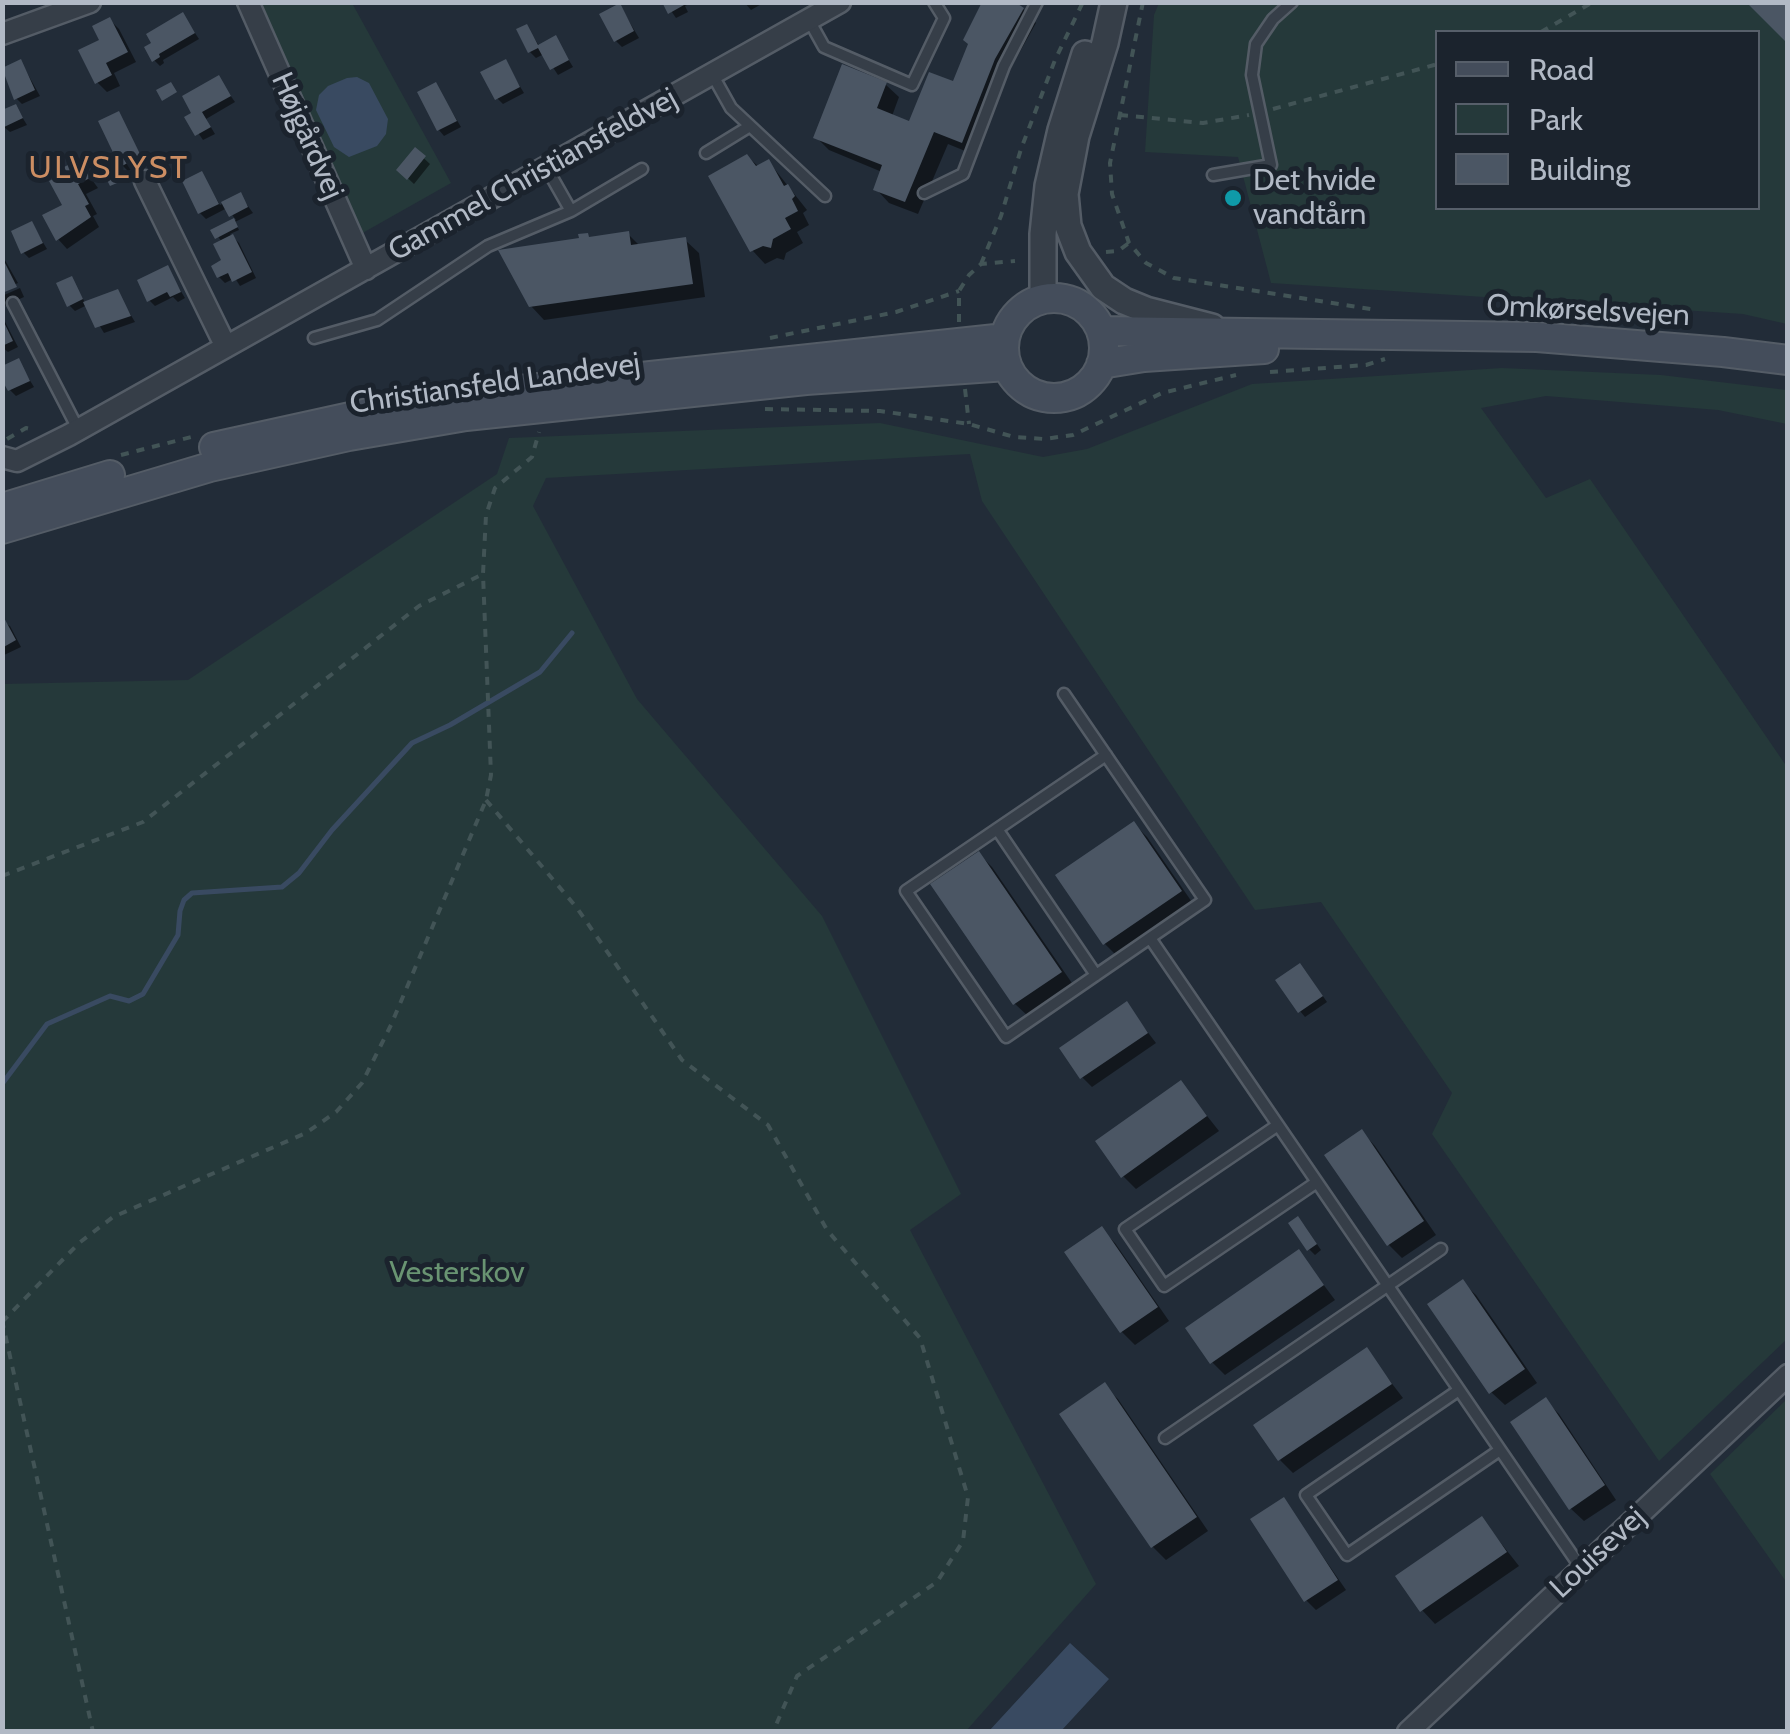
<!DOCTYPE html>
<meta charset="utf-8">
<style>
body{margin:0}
#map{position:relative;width:1790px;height:1734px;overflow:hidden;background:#222c38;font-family:Cabin,sans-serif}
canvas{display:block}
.frame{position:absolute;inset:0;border:5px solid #b1b9c5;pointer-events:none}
.legend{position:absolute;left:1435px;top:30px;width:325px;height:180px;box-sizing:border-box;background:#1b232d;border:2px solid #575f6a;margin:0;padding:12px 18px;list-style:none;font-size:30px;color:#b1b9c5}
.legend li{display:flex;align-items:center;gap:20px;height:50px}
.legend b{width:50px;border:2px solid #575f6a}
</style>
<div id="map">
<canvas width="1790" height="1734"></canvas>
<div class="frame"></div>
<ul class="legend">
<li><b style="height:12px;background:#444d5b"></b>Road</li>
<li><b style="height:28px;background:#25393a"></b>Park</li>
<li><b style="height:28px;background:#4b5664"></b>Building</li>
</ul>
</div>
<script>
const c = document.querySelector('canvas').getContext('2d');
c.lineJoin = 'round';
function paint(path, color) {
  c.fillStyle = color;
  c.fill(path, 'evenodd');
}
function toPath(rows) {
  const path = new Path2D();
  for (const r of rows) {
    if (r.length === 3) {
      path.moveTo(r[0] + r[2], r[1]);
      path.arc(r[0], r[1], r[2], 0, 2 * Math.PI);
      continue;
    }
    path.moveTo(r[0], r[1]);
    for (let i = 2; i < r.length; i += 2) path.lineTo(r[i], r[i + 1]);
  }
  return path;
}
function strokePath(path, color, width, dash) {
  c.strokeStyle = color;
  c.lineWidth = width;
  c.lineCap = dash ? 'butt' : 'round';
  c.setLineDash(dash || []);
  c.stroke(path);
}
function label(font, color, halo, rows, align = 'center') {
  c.font = font + ' Cabin,sans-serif';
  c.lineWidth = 10;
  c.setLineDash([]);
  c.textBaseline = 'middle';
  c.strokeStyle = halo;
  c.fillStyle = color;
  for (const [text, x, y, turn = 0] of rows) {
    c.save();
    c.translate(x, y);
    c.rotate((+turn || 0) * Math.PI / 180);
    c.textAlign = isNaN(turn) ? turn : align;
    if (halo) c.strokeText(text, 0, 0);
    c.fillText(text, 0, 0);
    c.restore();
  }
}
paint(toPath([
 [257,3,352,3,451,183,359,235],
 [1159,3,1787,3,1787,324,1743,314,1271,283,1238,157,1145,152,1154,15],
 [1438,32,1758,32,1758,208,1438,208],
 [1502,368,1661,375,1787,390,1787,424,1718,410,1546,396,1481,408,1546,498,1590,479,1787,767,1787,1339,1659,1461,1432,1134,1452,1093,1321,902,1255,910,982,501,970,454,546,478,533,506,637,699,822,916,961,1194,910,1230,1096,1584,966,1731,3,1731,3,684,188,680,497,474,509,438,880,423,1043,457,1087,449,1252,384],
 [1787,1399,1787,1583,1710,1474]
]), '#25393a');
paint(toPath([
 [357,77,369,83,388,119,386,134,377,146,349,157,334,147,316,110,319,95,328,86,347,78],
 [1070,1643,1109,1679,1061,1731,989,1731]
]), '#394a61');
paint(toPath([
 [665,2,693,2,685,6,688,12,676,18],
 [744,2,765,2,751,10],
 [620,6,639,38,622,47,616,41],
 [1023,9,1036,23,1008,73,975,155,948,144,918,214,889,203,876,189,882,172,829,150,816,137,885,84,899,97,892,116,911,124,954,84],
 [183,15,199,39,163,60,164,63,160,66,154,60],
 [110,20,119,29,136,62,114,73,120,86,107,92,97,82,102,41],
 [527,27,540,47,556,39,573,67,558,75,544,54,536,58,530,52],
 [21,62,40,96,22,104,16,98],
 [505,62,524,93,503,104,497,98],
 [218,78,235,102,206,119,215,134,203,140,188,118],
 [436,85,461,127,444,136,439,130],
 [16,107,27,125,10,132,4,127],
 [118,114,145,163,128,171,122,165],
 [415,150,430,164,414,184,399,170],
 [748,157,759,167,769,162,807,210,803,213,809,225,797,232,803,243,786,253,784,260,777,258,765,264,752,250],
 [79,162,98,188,86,194,97,214,93,216,99,227,67,249,58,239],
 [202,174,220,205,240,195,253,213,235,222,239,230,230,234,239,243,256,278,240,286,235,278,225,283,219,277,225,261,222,242,214,231,236,220,227,208,206,219,200,213],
 [1235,200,9],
 [32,224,47,249,29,258,23,252],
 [628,234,640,246,685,240,699,253,705,297,544,320,531,306,591,239],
 [2,255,18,283,2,290],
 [167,268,185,298,178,302,173,297,155,306,149,300],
 [71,279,86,304,117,292,135,322,104,333,87,305,75,311,69,305],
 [20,288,24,297,4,306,2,296],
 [2,316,18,347,8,352,2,347],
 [18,361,34,387,16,396,10,390],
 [2,621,10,626,21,647,2,656],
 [1134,824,1147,837,1194,905,1118,957,1105,944],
 [979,854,992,867,1074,986,1029,1017,1015,1004,934,885],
 [1306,972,1327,1002,1305,1017,1300,1011],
 [1127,1005,1156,1043,1092,1087,1082,1077],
 [1181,1083,1219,1131,1136,1189,1123,1176],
 [1362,1132,1375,1146,1436,1235,1402,1258,1388,1244],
 [1304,1225,1321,1250,1315,1255,1309,1249],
 [1102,1230,1115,1243,1169,1321,1135,1345,1121,1331],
 [1299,1252,1335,1300,1225,1375,1212,1362],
 [1462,1282,1476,1295,1537,1383,1505,1405,1491,1392],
 [1367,1351,1403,1398,1293,1473,1280,1460],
 [1104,1386,1118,1399,1208,1531,1166,1560,1153,1547,1062,1414],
 [1546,1401,1559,1414,1616,1500,1584,1521,1570,1508],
 [1284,1500,1346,1590,1316,1610,1306,1600],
 [1482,1519,1519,1566,1435,1624,1422,1610]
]), '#0007');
strokePath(toPath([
 [2,1084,47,1024,110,996,129,1001,143,994,178,935,180,911,184,900,192,893,282,887,299,873,332,830,412,743,450,725,540,672,572,633]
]), '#394a61', 5);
paint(toPath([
 [662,2,682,2,684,5,668,14],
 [982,2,1015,2,1024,8,995,59,962,143,934,132,905,202,873,190,882,165,813,138,842,64,887,82,877,108,909,121,929,72,953,81,968,44,963,40],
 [1746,2,1788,2,1788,44],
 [620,3,634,31,614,42,599,14],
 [183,12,195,33,159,54,160,57,152,62,144,47,151,43,146,34],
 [110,17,128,52,106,63,112,75,95,84,78,50,99,40,92,26],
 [527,24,538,45,556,35,569,60,550,70,538,48,528,53,516,29],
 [21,59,35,90,14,100,2,68],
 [506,59,520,87,495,100,480,72],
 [219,75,231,96,202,112,211,127,195,136,184,117,191,113,182,96],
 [171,82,177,92,162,101,156,90],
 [436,82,457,121,437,131,417,92],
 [16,104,23,118,2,128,2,110],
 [119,111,141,156,120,167,98,121],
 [415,147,426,156,407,180,396,170],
 [747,154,756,166,769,159,784,186,788,184,795,196,792,199,798,211,785,218,791,229,773,239,771,248,763,246,750,252,708,176],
 [80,159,90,178,78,184,89,204,85,206,91,217,56,241,42,215,62,205,49,181,67,172,64,167],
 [117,165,124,180,110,186,103,172],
 [202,171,219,204,198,214,182,181],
 [1233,198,10],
 [241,192,248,207,229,217,221,202],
 [234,218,238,227,215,239,210,230],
 [32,221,43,243,21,254,11,231],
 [629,231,631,245,686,237,693,284,529,307,498,250,579,238,578,234,588,233,589,237],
 [233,234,252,272,232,282,228,273,217,278,211,266,221,260,213,244],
 [2,257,17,287,2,293],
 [168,265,181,292,170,297,167,292,147,302,137,280],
 [72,276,83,299,67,307,56,283],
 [118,289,131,316,95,328,83,302],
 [2,318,13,341,2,346],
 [19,358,30,381,8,391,2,380,2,366],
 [2,614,16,640,2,648],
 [1134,821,1182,891,1103,945,1055,875],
 [979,851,1062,972,1013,1005,930,884],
 [1300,963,1323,996,1298,1013,1275,980],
 [1127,1001,1148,1033,1080,1079,1059,1048],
 [1181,1080,1207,1116,1121,1178,1095,1141],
 [1362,1129,1424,1221,1387,1246,1324,1155],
 [1298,1216,1317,1244,1307,1251,1288,1223],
 [1102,1226,1158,1307,1120,1333,1064,1252],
 [1299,1249,1324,1285,1210,1364,1185,1328],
 [1463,1279,1525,1369,1489,1394,1427,1304],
 [1367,1347,1392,1384,1278,1461,1253,1425],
 [1105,1382,1197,1517,1151,1548,1059,1414],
 [1546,1397,1605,1485,1569,1510,1510,1422],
 [1284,1497,1338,1580,1304,1602,1250,1519],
 [1482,1516,1507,1552,1420,1612,1395,1576]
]), '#4b5664');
const service = toPath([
 [809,20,824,47,912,85,944,18,934,2],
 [712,74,731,108,825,196],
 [706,153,750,126],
 [546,167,571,211,642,169],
 [1213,175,1271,165,1252,75,1256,44,1273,19,1292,2],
 [924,193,963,174,1004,66,1037,2],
 [13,303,78,429],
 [314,338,377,320,488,246,571,211],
 [1064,694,1205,900,1006,1037,906,891,1106,755],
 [997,829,1096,975],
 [1150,938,1581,1568],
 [1278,1125,1125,1229,1164,1286,1317,1182],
 [1459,1390,1306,1495,1347,1555,1500,1450],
 [1165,1438,1441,1249]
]);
const minor = toPath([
 [248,2,366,269],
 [2,34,90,2],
 [145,181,226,347],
 [2,457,17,461,69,435,840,2],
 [1408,1732,1788,1375]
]);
const tertiary = toPath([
 [1114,2,1105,43,1076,136,1065,194,1068,226,1078,252,1103,287,1124,301,1146,310,1212,327],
 [1043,299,1043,234,1048,186,1061,130,1085,54]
]);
const secondary = toPath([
 [1054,348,50],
 [1101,331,1537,337,1723,352,1788,360],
 [1101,364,1144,357,1264,349],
 [214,447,378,411,520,390,1005,338],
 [2,508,110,475],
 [2,529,210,467,349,436,466,416,806,380,1007,366]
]);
strokePath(service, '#545c66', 15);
strokePath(minor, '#545c66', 25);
strokePath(tertiary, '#545c66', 30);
strokePath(secondary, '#545c66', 32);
strokePath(toPath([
 [1143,2,1110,163,1112,194,1129,243,1146,263,1174,278,1377,310],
 [1541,32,1593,2],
 [1273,109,1438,64],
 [1120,115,1203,123,1249,115],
 [1106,252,1118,251,1129,243],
 [981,264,1001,216,1021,149,1055,60,1083,2],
 [959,322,959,291,969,275,981,264,1015,261],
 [770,338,896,312,959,291],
 [1270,372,1366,365,1385,359],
 [965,389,969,424],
 [765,409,880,411,969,424,1014,437,1044,439,1073,435,1162,393,1236,375],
 [7,439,26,428,35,430],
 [121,455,195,436],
 [486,800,577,908,682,1060,768,1125,827,1230,920,1338,968,1497,963,1541,937,1582,797,1676,773,1732],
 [2,876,143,822,419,606,483,574],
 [2,1320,93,1732],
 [2,1322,79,1243,113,1217,306,1133,336,1112,362,1083,391,1025,486,800,491,775,483,574,486,515,495,488,532,457,539,432]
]), '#425456', 4, [8, 8]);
strokePath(service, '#363e48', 10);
strokePath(minor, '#363e48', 20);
strokePath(tertiary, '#363e48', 25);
strokePath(secondary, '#444d5b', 28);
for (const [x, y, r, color] of [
 [1233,198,10,"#0f9aa8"]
]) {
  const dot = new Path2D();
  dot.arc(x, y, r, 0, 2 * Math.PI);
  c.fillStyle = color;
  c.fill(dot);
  strokePath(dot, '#1b232d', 4);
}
label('30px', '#b1b9c5', '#1b232d', [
 ["Højgårdvej",307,136,66],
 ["Gammel Christiansfeldvej",533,175,-29],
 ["Omkørselsvejen",1588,311,3],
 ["Christiansfeld Landevej",495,384,-8],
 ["Louisevej",1598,1553,-43]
]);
label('30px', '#b1b9c5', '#1b232d', [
 ["Det hvide",1253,181],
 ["vandtårn",1253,215]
], 'left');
label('30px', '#699472', '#1b232d', [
 ["Vesterskov",457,1273]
]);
c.letterSpacing = '2.5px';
label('32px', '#cd8e63', '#1b232d', [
 ["ULVSLYST",109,169]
]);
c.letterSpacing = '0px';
</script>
